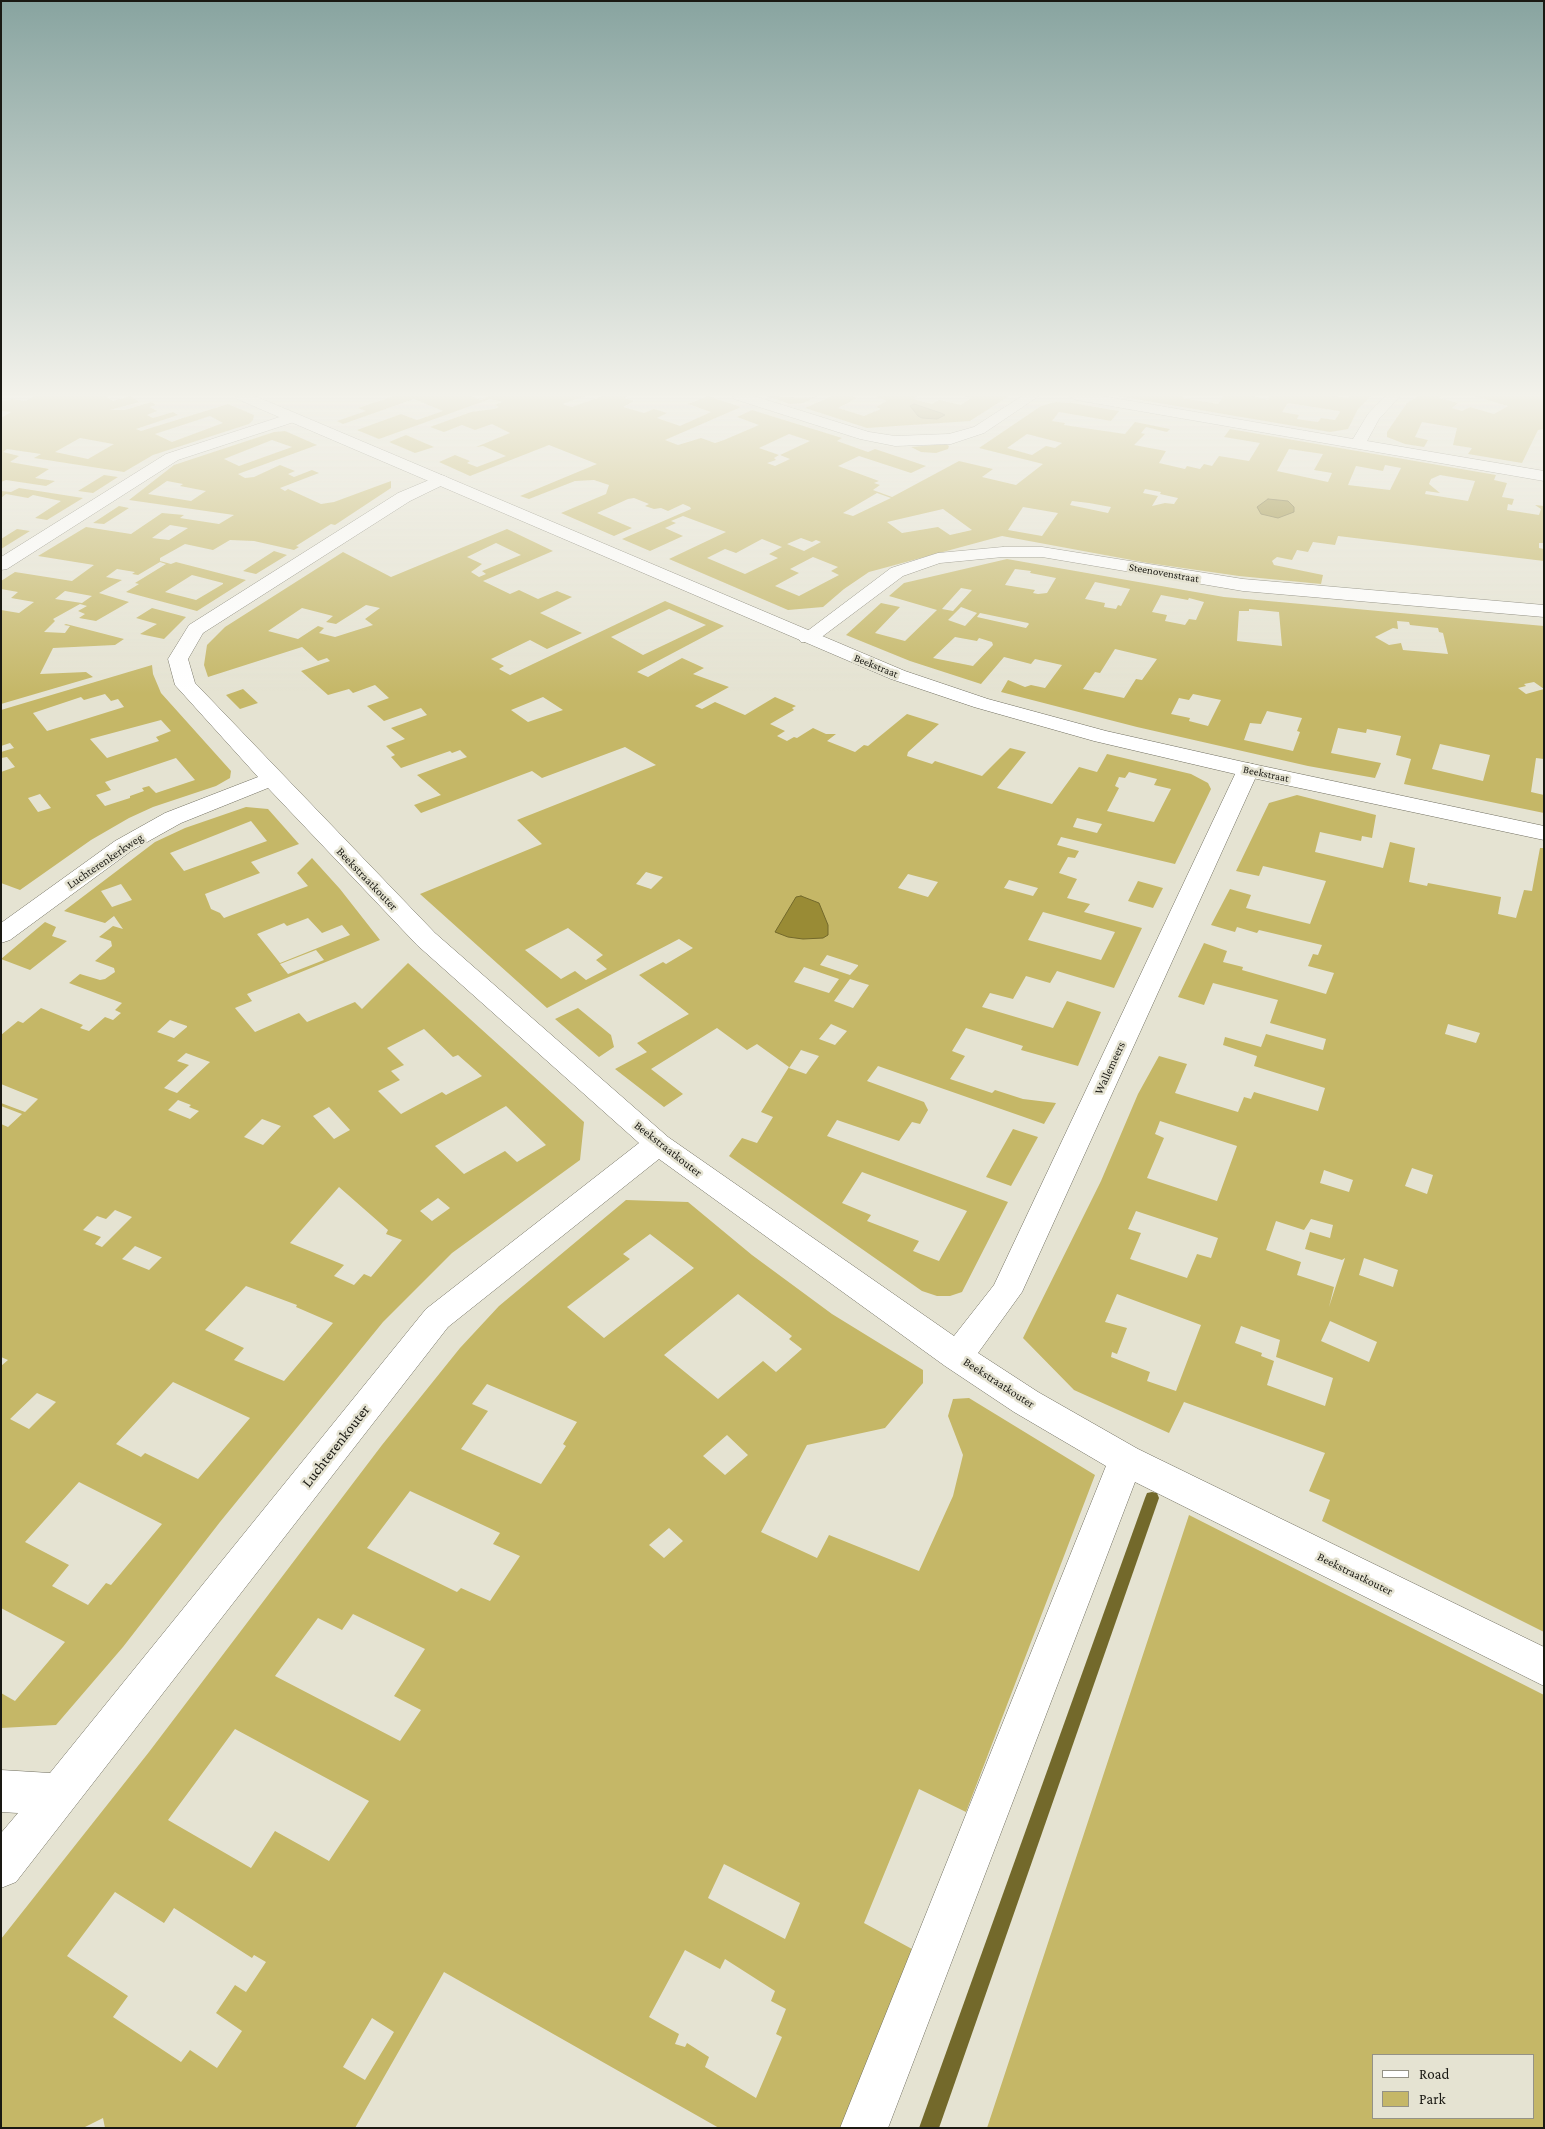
<!DOCTYPE html>
<style>
body{margin:0}
#map{position:relative;width:1545px;height:2129px;overflow:hidden;background:#e5e3d2;font-family:"Crimson Pro",serif}
canvas{display:block}
.frame{position:absolute;inset:0;border:2px solid #1a1913;pointer-events:none}
.legend{position:absolute;left:1372px;top:2054px;width:162px;height:65px;box-sizing:border-box;background:#e5e3d2;border:1px solid #949286;margin:0;padding:6px 9px;list-style:none;font-size:15px;color:#1a1913}
.legend li{display:flex;align-items:center;gap:10px;height:25px}
.legend b{width:25px;border:1px solid #949286}
</style>
<div id="map">
<canvas width="1545" height="2129"></canvas>
<div class="frame"></div>
<ul class="legend">
<li><b style="height:6px;background:#fff"></b>Road</li>
<li><b style="height:14px;background:#c5b767"></b>Park</li>
</ul>
</div>
<script>
const c = document.querySelector('canvas').getContext('2d');
c.lineJoin = 'round';
function paint(path, color) {
  c.fillStyle = color;
  c.fill(path, 'evenodd');
}
function toPath(rows) {
  const path = new Path2D();
  for (const r of rows) {
    path.moveTo(r[0], r[1]);
    for (let i = 2; i < r.length; i += 2) path.lineTo(r[i], r[i + 1]);
  }
  return path;
}
function strokePath(path, color, width, dash) {
  c.strokeStyle = color;
  c.lineWidth = width;
  c.lineCap = dash ? 'butt' : 'round';
  c.setLineDash(dash || []);
  c.stroke(path);
}
function label(font, color, halo, rows, align = 'center') {
  c.font = font + ' "Crimson Pro",serif';
  c.lineWidth = 5;
  c.setLineDash([]);
  c.textBaseline = 'middle';
  c.strokeStyle = halo;
  c.fillStyle = color;
  for (const [text, x, y, turn = 0] of rows) {
    c.save();
    c.translate(x, y);
    c.rotate((+turn || 0) * Math.PI / 180);
    c.textAlign = isNaN(turn) ? turn : align;
    if (halo) c.strokeText(text, 0, 0);
    c.fillText(text, 0, 0);
    c.restore();
  }
}
paint(toPath([
 [34,396,108,396,107,397,113,401,130,396,139,402,110,410,125,410,151,402,156,405,150,407,157,411,147,415,153,418,173,412,178,415,136,429,141,431,228,404,254,415,253,420,249,424,153,455,124,472,34,458,41,454,7,449,3,452,19,456,10,462,49,469,35,478,55,481,46,486,6,480,1,482,1,418,11,412,1,411,1,401,12,399,26,401],
 [210,416,223,423,172,442,155,434],
 [80,438,113,444,114,444,88,459,55,452],
 [394,396,470,396,481,400,489,396,586,396,562,404,572,407,603,396,628,396,624,398,634,401,623,407,644,413,654,409,667,413,657,418,680,426,711,412,688,404,708,396,741,407,665,440,678,445,701,438,715,443,724,440,759,425,737,417,752,410,842,438,837,441,868,452,875,449,926,466,911,473,859,456,838,466,879,481,874,483,880,485,873,490,892,497,959,461,993,469,982,477,1016,485,1043,464,979,448,1041,406,1056,402,1072,403,1119,411,1111,421,1059,412,1052,421,1065,423,1064,425,1125,434,1135,422,1170,429,1167,432,1146,427,1141,433,1145,434,1134,445,1166,451,1159,463,1185,469,1187,466,1200,469,1204,464,1212,466,1219,456,1249,461,1260,443,1224,437,1230,429,1496,475,1494,480,1507,483,1502,497,1514,499,1512,505,1508,504,1507,510,1539,515,1541,509,1535,505,1544,506,1544,543,1539,543,1539,548,1544,549,1544,561,1338,536,1335,545,1313,542,1308,552,1297,550,1292,560,1277,557,1272,561,1274,565,1323,575,1321,584,1239,576,1148,563,1002,536,869,572,844,589,823,607,788,610,669,559,726,532,683,516,671,521,676,523,665,528,683,536,650,551,622,539,691,509,690,507,683,504,668,511,661,508,654,509,645,506,649,504,634,498,628,499,597,513,632,528,614,536,561,513,606,494,609,485,594,480,575,481,529,499,520,496,597,464,549,445,470,476,439,462,455,455,470,461,467,463,477,467,506,456,483,446,476,447,510,433,492,424,475,430,462,425,444,432,430,427,471,412,494,409,499,407,495,405,502,402,490,399,379,439,357,430,401,414,417,420,443,411,414,399,343,424,337,421,366,411,358,408],
 [789,434,810,441,780,455,790,459,775,466,767,463,776,460,774,458,779,455,759,448],
 [1027,434,1062,443,1055,448,1046,446,1032,455,1007,448],
 [1289,449,1323,454,1314,470,1332,473,1328,482,1277,471],
 [1385,465,1401,468,1390,490,1348,485,1356,466,1383,471],
 [1440,475,1475,481,1468,501,1425,494,1426,491,1440,493,1429,484,1431,479],
 [1145,489,1161,492,1160,494,1178,498,1174,504,1165,503,1152,506,1158,496,1143,493],
 [877,493,891,498,853,516,843,513],
 [1072,501,1089,503,1111,507,1108,513,1070,505],
 [1023,507,1058,513,1042,536,1008,530],
 [943,509,972,530,950,535,938,527,902,533,887,522],
 [801,538,812,542,816,540,821,542,804,551,787,544],
 [762,539,782,547,769,554,778,558,745,574,707,558,725,549,736,553],
 [813,557,838,567,831,571,839,575,799,596,775,586,799,573,790,569],
 [766,396,809,398,818,396,803,403,790,404],
 [832,396,851,396,857,398,838,408,864,416,881,409,876,407,887,401,876,397,878,396,917,396,913,399,932,404,939,400,961,405,971,398,964,396,1009,396,970,421,867,428,805,408],
 [1117,396,1183,396,1183,398,1218,404,1224,396,1253,396,1268,400,1270,397,1268,396,1333,396,1348,398,1350,396,1371,396,1358,409,1348,429,1330,432],
 [1288,403,1339,411,1340,412,1335,420,1321,418,1318,422,1297,419,1299,415,1282,412],
 [1418,396,1442,396,1439,398,1458,403,1452,408,1462,411,1470,407,1494,414,1508,406,1474,396,1544,396,1544,429,1538,430,1522,463,1468,454,1472,448,1453,445,1457,428,1422,422,1415,437,1428,440,1424,447,1405,444,1387,437,1387,432,1407,403],
 [285,431,317,445,238,474,245,478,254,477,280,465,295,471,288,474,294,477,312,470,319,473,280,488,285,491,288,489,321,504,334,502,391,481,391,488,335,525,331,524,296,546,299,547,294,550,254,541,230,540,213,550,185,544,160,558,160,561,171,564,176,562,246,580,197,611,126,592,139,584,135,583,166,564,160,562,138,575,132,574,135,572,117,569,106,577,122,580,99,593,129,602,96,621,79,618,85,614,78,611,87,606,80,604,53,619,55,621,44,632,65,633,70,626,64,625,66,624,124,639,115,645,53,648,40,674,86,672,93,677,1,704,1,610,19,613,34,602,11,598,18,592,1,589,1,581,15,572,72,581,94,565,38,556,86,527,131,534,162,513,184,515,180,518,219,524,234,515,129,500,174,465,274,432],
 [272,440,292,447,239,466,224,459],
 [167,481,183,484,180,486,206,491,191,501,148,494],
 [170,525,188,528,169,540,152,538],
 [192,575,223,583,223,584,196,600,165,592],
 [65,591,92,596,82,603,55,599],
 [406,435,434,447,415,453,389,442],
 [946,444,949,446,948,449,936,453,921,452,911,447],
 [104,475,118,477,93,493,78,491],
 [19,488,83,498,47,520,35,518,61,501,33,495,28,498,6,494,1,498,1,491,11,492],
 [119,506,129,508,104,524,93,523],
 [17,529,30,531,1,549,1,539],
 [507,529,553,551,483,581,510,594,519,590,538,599,557,591,572,597,540,613,582,633,547,649,530,640,491,659,504,666,499,669,510,675,665,601,724,626,637,672,648,677,682,658,704,668,693,674,729,687,695,706,702,709,715,702,745,715,775,697,796,706,792,708,794,710,770,724,785,731,777,736,787,741,794,737,797,738,813,728,826,734,836,734,827,741,855,752,864,745,868,746,907,714,939,724,908,752,907,756,932,764,935,761,982,776,1010,748,1026,752,997,788,1052,804,1079,767,1097,772,1107,754,1191,774,1208,783,1211,789,1175,864,1061,837,1057,845,1079,851,1075,858,1068,857,1059,873,1077,879,1067,898,1090,904,1084,912,1142,928,1114,988,1057,971,1050,983,1026,976,1013,999,990,993,982,1007,1053,1028,1067,1001,1101,1012,1078,1066,1021,1050,1023,1046,966,1028,952,1051,965,1056,950,1079,992,1093,995,1090,1023,1099,1056,1103,1044,1124,878,1066,867,1081,924,1102,928,1110,920,1124,912,1122,899,1141,837,1120,827,1136,1008,1202,962,1292,950,1296,937,1296,922,1291,729,1156,742,1138,757,1143,773,1117,761,1112,789,1067,757,1044,747,1050,717,1028,651,1069,683,1094,664,1107,615,1069,647,1052,637,1043,689,1014,639,975,663,962,666,964,693,948,679,939,547,1008,420,894,542,844,517,820,656,765,625,747,542,778,532,771,421,813,414,805,441,795,417,775,467,757,460,750,452,753,450,751,401,768,391,757,395,755,386,746,405,739,391,728,427,715,421,708,384,721,367,706,389,698,375,685,353,693,349,689,328,695,301,671,330,661,327,658,318,661,302,647,208,677,204,665,207,645,225,627,343,552,391,577],
 [496,543,521,555,482,571,486,574,479,577,471,572,482,564,467,557],
 [366,605,380,608,365,619,373,625,335,637,319,633,324,628,318,626,298,639,268,631,302,608,333,616,326,622,336,624],
 [669,609,706,625,643,655,611,637],
 [543,697,563,710,528,722,511,710],
 [1129,772,1157,779,1154,785,1171,789,1154,822,1107,811,1119,788,1115,786,1119,777,1125,778],
 [1077,818,1102,824,1097,833,1073,827],
 [646,872,663,877,651,889,636,884],
 [908,874,938,882,928,897,898,888],
 [1009,880,1038,888,1033,896,1004,888],
 [1043,912,1115,932,1101,960,1028,940],
 [568,928,603,955,596,960,607,969,586,980,575,971,561,979,525,950],
 [827,955,858,965,858,966,850,975,820,965],
 [804,967,839,979,829,993,794,982],
 [850,979,869,985,853,1008,834,1001],
 [831,1024,847,1031,835,1045,819,1039],
 [801,1050,819,1056,806,1074,789,1068],
 [862,1172,967,1211,939,1261,913,1251,919,1241,867,1221,871,1215,842,1203],
 [274,551,287,555,256,574,243,571],
 [1007,559,1224,597,1544,626,1544,689,1534,682,1524,684,1526,686,1518,688,1526,694,1544,689,1544,759,1536,758,1531,792,1544,795,1544,813,1404,784,1411,759,1396,755,1401,736,1367,729,1366,733,1338,728,1331,753,1381,763,1375,778,1308,766,1137,727,1001,692,1008,680,1025,687,1031,685,1045,688,1062,665,1035,659,1031,664,1004,657,981,684,910,661,846,635,881,603,900,607,875,633,905,641,937,610,889,596,904,583],
 [1015,569,1031,571,1030,573,1056,578,1047,593,1038,594,1033,593,1035,590,1005,585],
 [1095,582,1130,589,1121,606,1118,605,1116,609,1104,607,1105,603,1085,599],
 [961,588,972,590,953,611,942,609],
 [1161,595,1188,600,1189,598,1204,602,1196,620,1189,619,1185,625,1165,621,1167,615,1152,612],
 [961,607,977,613,965,626,948,620],
 [1249,609,1279,612,1282,646,1237,641,1239,611,1249,611],
 [980,613,1028,623,1029,624,1026,628,977,617],
 [1397,621,1409,622,1410,625,1438,628,1439,632,1443,633,1448,654,1403,650,1401,643,1389,645,1375,637,1393,628,1398,629],
 [955,637,977,641,979,638,992,642,993,645,973,666,933,658],
 [1115,649,1157,659,1142,680,1136,679,1124,698,1083,689,1095,672,1100,673],
 [1193,694,1221,700,1208,726,1189,721,1190,718,1171,714,1179,698,1189,700],
 [1267,711,1302,718,1297,731,1300,732,1293,751,1244,740,1250,723,1261,724],
 [1440,744,1490,755,1483,781,1432,769],
 [152,608,186,617,164,639,140,634,157,624,136,618],
 [152,665,153,674,161,693,231,771,230,778,216,786,153,807,129,818,91,840,20,890,1,883,1,772,15,767,7,757,1,758,1,752,14,748,10,743,1,746,1,710],
 [105,694,111,701,118,699,124,707,47,731,33,713,81,697,84,700],
 [161,720,171,731,156,737,159,741,107,758,90,739],
 [176,758,195,780,156,793,149,786,142,788,144,791,130,796,130,798,105,806,96,795,111,790,105,782],
 [40,794,51,808,38,812,28,798],
 [243,689,258,703,240,709,226,695],
 [1297,795,1376,815,1372,838,1362,836,1361,841,1320,832,1315,852,1383,868,1390,842,1415,848,1409,882,1427,886,1428,883,1501,897,1498,914,1516,918,1524,890,1532,891,1540,848,1544,848,1544,1632,1322,1521,1330,1500,1309,1491,1325,1453,1184,1402,1169,1433,1074,1390,1023,1338,1101,1181,1138,1094,1159,1056,1187,1064,1175,1093,1238,1112,1244,1097,1251,1099,1254,1092,1318,1111,1325,1088,1254,1066,1257,1056,1223,1045,1225,1037,1261,1047,1266,1034,1323,1050,1326,1039,1270,1023,1278,1000,1213,983,1204,1005,1178,997,1204,943,1227,951,1223,962,1243,967,1242,970,1326,994,1334,973,1308,966,1313,954,1318,955,1322,945,1259,930,1257,933,1237,927,1235,932,1211,925,1230,889,1251,895,1246,908,1310,924,1326,881,1263,866,1259,876,1236,871,1269,803],
 [1448,1024,1480,1033,1476,1043,1445,1034],
 [1160,1121,1237,1146,1217,1201,1147,1178,1164,1138,1155,1134],
 [1412,1168,1433,1175,1427,1194,1405,1186],
 [1324,1170,1353,1180,1349,1192,1320,1183],
 [1136,1211,1218,1238,1211,1258,1197,1254,1187,1278,1130,1259,1141,1233,1128,1229],
 [1311,1219,1333,1225,1330,1238,1310,1232,1305,1249,1342,1260,1345,1258,1329,1307,1334,1287,1297,1275,1301,1262,1266,1250,1276,1221,1304,1230],
 [1364,1258,1398,1270,1393,1287,1359,1275],
 [1117,1294,1201,1325,1176,1391,1147,1381,1150,1372,1111,1357,1112,1352,1117,1354,1127,1328,1105,1322],
 [1330,1321,1377,1342,1369,1362,1321,1341],
 [1241,1326,1280,1340,1276,1357,1333,1378,1325,1406,1267,1385,1274,1361,1261,1356,1262,1353,1235,1343],
 [246,807,268,809,299,844,251,862,260,873,205,894,211,909,220,913,224,918,308,886,297,873,312,858,340,889,380,940,247,994,252,1001,235,1008,255,1032,299,1013,307,1022,355,1002,362,1009,408,963,584,1122,580,1160,452,1253,383,1322,220,1522,123,1647,56,1725,1,1728,1,1693,15,1701,65,1642,1,1608,1,1366,8,1360,1,1357,1,1124,8,1127,22,1114,1,1106,1,1103,25,1112,38,1099,1,1084,1,1035,18,1021,23,1023,41,1008,83,1025,80,1028,89,1031,105,1017,113,1020,121,1013,115,1010,122,1003,69,983,80,974,100,980,105,979,115,972,114,968,95,961,112,946,111,941,99,937,113,926,123,929,114,916,105,923,64,911,155,842,185,828],
 [251,821,267,841,184,871,170,853],
 [121,884,132,900,112,907,101,891],
 [308,918,322,933,342,925,350,935,280,963,257,934,284,923,287,926],
 [316,950,324,960,288,974,280,964],
 [170,1020,187,1026,187,1027,174,1038,157,1032],
 [424,1029,453,1057,458,1055,482,1076,446,1095,442,1092,401,1114,378,1091,400,1080,391,1071,404,1065,387,1048],
 [186,1053,210,1062,177,1093,164,1088,189,1065,177,1061],
 [178,1100,191,1105,189,1107,199,1111,190,1119,168,1110],
 [506,1106,546,1145,517,1162,505,1151,464,1174,435,1146],
 [329,1107,350,1130,334,1139,313,1116],
 [262,1119,281,1126,263,1145,244,1137],
 [339,1187,388,1230,386,1234,402,1240,371,1277,364,1274,354,1285,334,1276,344,1265,290,1243],
 [438,1198,450,1208,432,1221,420,1211],
 [115,1210,132,1217,102,1247,95,1244,101,1237,83,1230,97,1216,106,1219],
 [135,1246,161,1257,162,1257,149,1270,122,1259],
 [246,1286,297,1305,296,1307,333,1323,284,1381,234,1360,244,1348,205,1330],
 [173,1382,250,1418,198,1479,145,1453,141,1457,116,1444],
 [37,1393,56,1402,29,1429,10,1419],
 [79,1482,162,1524,111,1585,106,1583,88,1605,52,1586,69,1565,25,1542],
 [1138,881,1163,888,1153,908,1128,901],
 [45,922,56,927,52,936,67,941,30,970,1,959],
 [578,1008,611,1035,614,1047,599,1057,555,1019],
 [1013,1129,1038,1137,1011,1186,986,1177],
 [626,1200,688,1202,752,1255,832,1314,923,1370,923,1383,885,1428,807,1445,761,1532,817,1558,829,1535,919,1571,953,1496,963,1455,948,1416,953,1399,969,1398,1095,1475,966,1812,919,1789,864,1923,912,1949,841,2128,719,2128,444,1972,355,2128,105,2128,103,2118,83,2128,1,2128,1,1939,149,1752,382,1445,460,1348,499,1306],
 [650,1234,694,1268,604,1338,567,1307,630,1259,623,1254],
 [738,1294,792,1336,789,1339,802,1349,776,1372,763,1361,718,1399,664,1355],
 [487,1384,577,1422,563,1444,566,1446,541,1484,461,1449,488,1411,472,1404],
 [727,1435,748,1455,725,1475,703,1456],
 [410,1491,500,1533,493,1544,520,1556,490,1601,461,1588,457,1592,367,1548],
 [669,1528,683,1541,664,1558,649,1545],
 [353,1614,425,1649,394,1696,421,1710,400,1741,275,1676,318,1618,342,1630],
 [235,1729,369,1801,329,1861,275,1831,251,1868,168,1820],
 [724,1864,800,1903,785,1939,708,1898],
 [115,1892,164,1923,174,1908,252,1958,254,1955,266,1962,246,1992,235,1985,216,2013,242,2031,217,2068,190,2050,181,2062,113,2017,128,1996,67,1956],
 [685,1950,720,1969,725,1959,775,1991,771,2001,786,2009,776,2034,782,2037,756,2098,705,2067,709,2057,687,2043,685,2047,675,2044,679,2034,649,2017],
 [372,2018,394,2032,365,2080,343,2067],
 [1189,1515,1544,1695,1544,2128,987,2128],
 [1374,2055,1534,2055,1534,2118,1374,2118]
]), '#c5b767');
const water = toPath([
 [914,404,941,413,945,415,937,419,922,418,918,416,910,406,914,404],
 [1268,499,1288,501,1294,507,1294,512,1278,518,1261,514,1257,507,1268,499],
 [801,896,819,903,828,925,828,935,823,938,803,939,788,937,775,932,796,897,801,896]
]);
paint(water, '#998b35');
strokePath(water, '#73692b', 1);
paint(toPath([
 [1152,1492,1157,1493,1159,1498,939,2128,919,2128,1145,1498,1147,1493,1152,1492]
]), '#73692b');
const street = toPath([
 [732,396,754,396,869,432,895,436,949,434,974,427,1022,396,1039,396,984,433,951,444,895,446,860,439,734,399,732,396],
 [1069,396,1102,396,1353,439,1368,414,1385,396,1400,396,1379,419,1367,441,1544,471,1544,481,1076,400,1069,396],
 [292,413,297,415,300,418,297,421,178,460,7,569,1,570,1,557,166,454,292,413],
 [441,475,447,477,449,480,447,483,410,501,203,633,188,659,195,683,435,933,668,1137,954,1336,994,1285,1237,770,1240,765,1248,763,1256,765,1259,770,1022,1292,978,1353,1038,1392,1138,1449,1544,1647,1544,1686,1135,1482,888,2128,840,2128,1106,1466,1014,1412,945,1366,659,1159,448,1327,16,1882,1,1888,1,1833,18,1813,1,1812,1,1770,50,1773,426,1309,639,1143,417,945,268,788,181,823,131,851,10,940,1,943,1,923,115,841,165,813,258,777,175,685,168,659,189,625,398,493,441,475],
 [1003,547,1042,547,1243,579,1544,605,1544,617,1243,591,1042,557,1003,557,940,563,903,576,815,642,801,642,798,638,891,568,938,553,1003,547]
]);
const secondary = toPath([
 [235,396,255,396,905,671,988,699,1106,731,1248,763,1544,826,1544,840,1248,777,1094,741,974,707,891,679,237,399,235,396]
]);
strokePath(street, '#716f60', 1);
strokePath(secondary, '#716f60', 1);
paint(street, '#fff');
paint(secondary, '#fff');
const sky = c.createLinearGradient(0, 0, 0, 694);
sky.addColorStop(0, '#88a4a0');
sky.addColorStop(0.57, '#f3f2eb');
sky.addColorStop(1, '#f3f2eb00');
c.fillStyle = sky;
c.fillRect(0, 0, 1545, 694);
label('11px', '#1a1913', '#e5e3d2', [
 ["Steenovenstraat",1164,573,10],
 ["Beekstraat",876,666,22],
 ["Beekstraat",1266,774,12]
]);
label('12px', '#1a1913', '#e5e3d2', [
 ["Luchterenkerkweg",105,861,-34],
 ["Beekstraatkouter",367,879,46],
 ["Wallemeers",1110,1068,-65],
 ["Beekstraatkouter",668,1149,38],
 ["Beekstraatkouter",999,1383,33],
 ["Beekstraatkouter",1355,1574,26]
]);
label('15px', '#1a1913', '#e5e3d2', [
 ["Luchterenkouter",336,1446,-52]
]);
</script>
